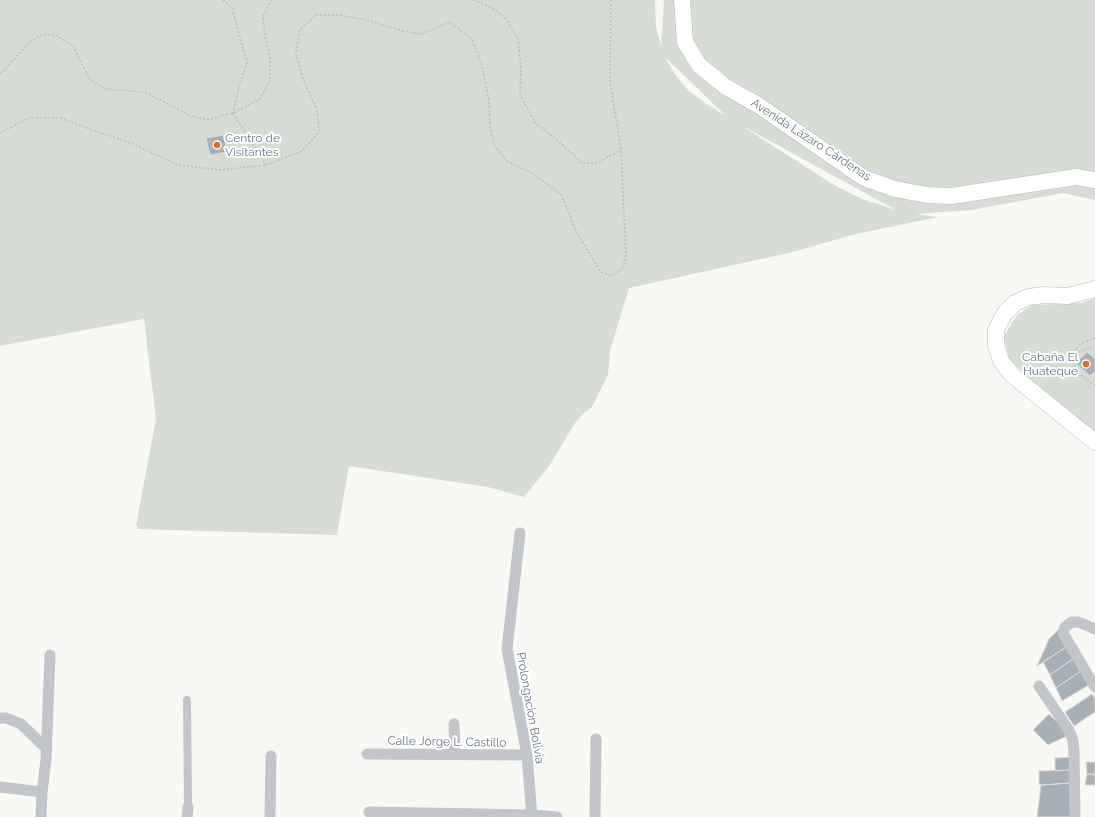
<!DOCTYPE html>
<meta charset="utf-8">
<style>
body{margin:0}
canvas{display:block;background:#f8f8f5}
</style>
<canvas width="1095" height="817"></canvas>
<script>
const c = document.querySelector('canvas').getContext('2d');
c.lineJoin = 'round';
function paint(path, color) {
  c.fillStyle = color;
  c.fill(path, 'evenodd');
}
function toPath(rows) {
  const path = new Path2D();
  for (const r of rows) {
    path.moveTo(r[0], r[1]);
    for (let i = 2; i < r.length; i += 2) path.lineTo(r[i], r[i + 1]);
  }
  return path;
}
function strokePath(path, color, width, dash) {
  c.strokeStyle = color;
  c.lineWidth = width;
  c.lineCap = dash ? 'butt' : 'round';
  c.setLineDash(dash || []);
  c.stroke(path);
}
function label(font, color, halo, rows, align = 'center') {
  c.font = font + ' Raleway,sans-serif';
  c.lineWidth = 4;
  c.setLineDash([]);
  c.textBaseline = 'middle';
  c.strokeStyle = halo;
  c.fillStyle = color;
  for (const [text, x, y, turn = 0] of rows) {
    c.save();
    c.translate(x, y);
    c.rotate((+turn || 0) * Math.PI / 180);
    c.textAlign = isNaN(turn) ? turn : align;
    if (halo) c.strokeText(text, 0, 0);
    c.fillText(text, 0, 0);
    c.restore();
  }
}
paint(toPath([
 [0,0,655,0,656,27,661,46,664,0,1095,0,1095,200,1063,193,971,210,916,214,938,217,856,234,789,253,629,288,610,351,608,375,595,401,591,408,584,413,575,423,549,466,524,497,488,487,349,466,337,535,138,529,136,525,156,419,144,319,0,346],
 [666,59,667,59,726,116,705,103,688,90,675,74],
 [739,124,896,210,862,199,834,185],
 [1095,298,1095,432,1041,390,1009,359,1004,336,1017,315,1032,305,1081,303]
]), '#d7ddd5');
const building = toPath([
 [224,135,227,152,210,155,206,138,224,135],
 [1087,352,1095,359,1095,371,1090,376,1076,363,1087,352],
 [1058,630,1068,646,1037,666,1049,639,1058,630],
 [1068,646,1074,658,1050,675,1043,662,1068,646],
 [1074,658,1081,671,1056,688,1050,675,1074,658],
 [1081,671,1089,685,1062,701,1056,688,1081,671],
 [1092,694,1095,699,1095,712,1074,726,1065,712,1092,694],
 [1049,714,1067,732,1067,736,1048,745,1033,730,1049,714],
 [1073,757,1072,770,1055,771,1055,758,1073,757],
 [1086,762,1095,762,1095,774,1087,774,1086,762],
 [1072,770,1072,783,1041,785,1039,784,1039,771,1072,770],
 [1087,774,1095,775,1095,785,1085,785,1087,774],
 [1072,783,1073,817,1037,817,1041,785,1072,783]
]);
paint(building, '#a8b0b7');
strokePath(building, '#dadad8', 1);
const secondary = toPath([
 [682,0,685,42,699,65,726,87,758,105,864,178,895,189,927,195,951,196,1076,177,1095,180],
 [1095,289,1068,296,1044,295,1028,297,1015,303,1004,314,996,330,996,345,1001,361,1012,375,1095,442]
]);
strokePath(secondary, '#b4b9be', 17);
strokePath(toPath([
 [223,0,232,8,247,63,240,83,233,113],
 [474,0,496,10,506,19,518,38,521,67,520,95,536,124,557,140,582,163,597,163,621,150],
 [0,74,30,42,43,34,57,36,73,46,90,80,106,89,145,92,191,116,207,120,233,113,260,99,270,81,270,58,265,35,263,16,271,0],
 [233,113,266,165],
 [0,133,29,118,61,118,95,131,131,143,178,165,221,170,266,165,302,151,319,132,317,110,303,79,296,54,300,29,316,15,339,15,367,20,403,31,422,34,449,22,472,39,481,63,489,100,490,127,494,145,508,162,530,172,561,194,576,231,600,271,610,276,622,269,626,256,621,149,610,81,611,0],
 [1095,338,1080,344,1075,350,1072,360,1079,373,1095,386],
 [1075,350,1080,352,1089,347,1093,350],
 [1077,369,1079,366]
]), '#bcbec1', 1.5, [2, 2]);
strokePath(toPath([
 [187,700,188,807]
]), '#c2c5c9', 8);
strokePath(toPath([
 [520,533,507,649,527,755,532,817],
 [1095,629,1078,622,1072,622,1065,627,1063,633,1095,687],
 [1039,686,1068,729,1073,740,1074,751,1075,817],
 [0,718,6,718,21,724,47,749],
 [454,724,455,755],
 [367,754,527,755],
 [0,787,42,792],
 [369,812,533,815,557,817],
 [41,817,42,792,46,760,50,655],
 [187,817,188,807],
 [270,817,271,756],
 [595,817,596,739]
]), '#c2c5c9', 11);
strokePath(secondary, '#fff', 16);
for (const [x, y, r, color] of [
 [217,145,4,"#e0682d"],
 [1086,364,4,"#e0682d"]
]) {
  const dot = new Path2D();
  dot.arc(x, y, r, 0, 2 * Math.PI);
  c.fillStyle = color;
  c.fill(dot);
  strokePath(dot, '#fff', 1.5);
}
label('12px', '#687686', '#fff', [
 ["Centro de",225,138],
 ["Visitantes",225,152],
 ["Cabaña El",1078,357,"right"],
 ["Huateque",1078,371,"right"]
], 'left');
label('12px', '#687686', '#fff', [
 ["Avenida Lázaro Cárdenas",811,140,33],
 ["Prolongación Bolivia",530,708,80],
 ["Calle Jorge L. Castillo",447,742,1]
]);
</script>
